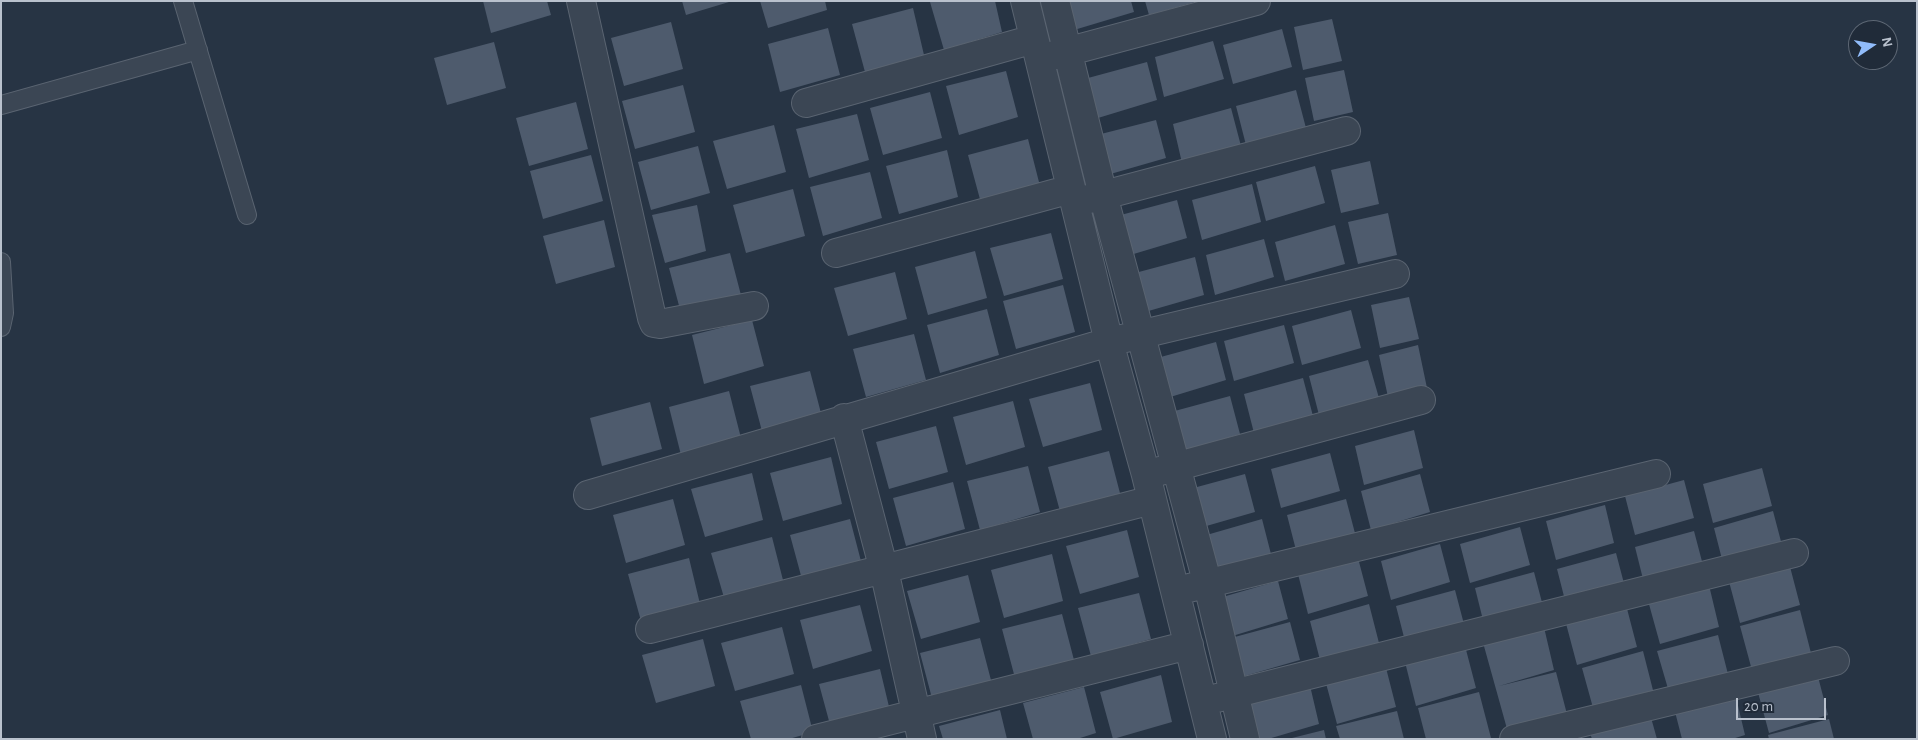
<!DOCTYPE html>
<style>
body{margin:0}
#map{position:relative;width:1918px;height:740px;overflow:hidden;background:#273444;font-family:"Alegreya Sans",sans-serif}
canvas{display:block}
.frame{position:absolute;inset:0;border:2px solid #b9c1cd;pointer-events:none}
.north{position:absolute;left:1848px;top:20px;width:50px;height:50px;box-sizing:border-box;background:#202b39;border:1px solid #5d6774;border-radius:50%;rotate:78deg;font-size:14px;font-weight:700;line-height:20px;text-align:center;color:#b9c1cd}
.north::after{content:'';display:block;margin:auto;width:18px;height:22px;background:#91bcfa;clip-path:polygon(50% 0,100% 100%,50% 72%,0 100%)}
.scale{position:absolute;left:1736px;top:698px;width:90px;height:22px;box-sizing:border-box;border:2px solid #b9c1cd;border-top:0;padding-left:6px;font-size:15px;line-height:18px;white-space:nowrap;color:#b9c1cd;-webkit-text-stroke:4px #202b39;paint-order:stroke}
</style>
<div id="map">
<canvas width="1918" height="740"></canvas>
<div class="frame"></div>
<div class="north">N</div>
<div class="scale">20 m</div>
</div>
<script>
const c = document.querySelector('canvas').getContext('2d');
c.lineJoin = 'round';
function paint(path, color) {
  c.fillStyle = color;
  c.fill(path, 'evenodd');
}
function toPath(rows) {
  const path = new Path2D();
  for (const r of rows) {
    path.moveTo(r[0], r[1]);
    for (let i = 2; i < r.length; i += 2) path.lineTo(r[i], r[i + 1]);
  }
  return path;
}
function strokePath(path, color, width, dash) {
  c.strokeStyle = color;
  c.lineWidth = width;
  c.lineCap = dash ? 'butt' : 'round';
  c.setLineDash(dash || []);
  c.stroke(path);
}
paint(toPath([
 [483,1,547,1,551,15,491,33],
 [682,1,729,1,729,2,686,15],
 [760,1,825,1,827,10,768,28],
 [995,1,1002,32,944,50,930,2],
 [1067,1,1131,1,1134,12,1074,30],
 [1145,1,1195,1,1195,2,1149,15],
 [913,8,924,55,865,72,852,24],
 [1332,19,1342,61,1303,70,1294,27],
 [671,22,683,69,624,86,611,38],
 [828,28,840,75,780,92,768,44],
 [1282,29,1292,67,1233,84,1223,45],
 [1213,41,1224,79,1164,97,1155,57],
 [494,42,506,88,447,105,434,58],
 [1147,62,1157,100,1098,118,1088,78],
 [1344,70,1353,112,1314,121,1305,78],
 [1006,71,1018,117,959,135,946,86],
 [683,85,695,132,635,149,622,101],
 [1296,90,1306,128,1246,145,1236,106],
 [930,92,942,138,883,155,870,108],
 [576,102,588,149,529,166,516,118],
 [1231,108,1241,146,1182,163,1173,124],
 [857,114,869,160,809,178,796,129],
 [1156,120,1166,158,1107,175,1097,135],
 [774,125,786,172,727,189,713,141],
 [1028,139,1040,186,981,203,968,155],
 [698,146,710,193,651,210,638,162],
 [947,150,958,197,899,214,886,166],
 [591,155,603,201,543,219,530,171],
 [1370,161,1379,204,1341,213,1331,170],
 [1315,166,1325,203,1266,221,1256,182],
 [870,172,882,218,823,236,810,187],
 [1252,184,1261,222,1202,240,1192,200],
 [793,189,805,236,746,253,733,205],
 [1177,200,1187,238,1127,256,1117,216],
 [697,205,706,251,665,263,652,215],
 [1388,213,1397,255,1358,264,1348,222],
 [604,220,615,267,556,284,543,236],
 [1335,225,1345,264,1285,281,1275,242],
 [1051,233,1063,279,1004,296,990,248],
 [1264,239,1274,277,1215,295,1206,255],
 [975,251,987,298,928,315,915,267],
 [730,253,742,299,682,317,669,268],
 [1195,257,1204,295,1145,312,1135,273],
 [895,272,907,319,848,336,834,288],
 [1063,285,1075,332,1016,349,1003,301],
 [1409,297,1419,339,1380,348,1371,305],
 [987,309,999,355,940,373,927,325],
 [1351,310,1361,348,1302,365,1292,326],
 [752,320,764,366,704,384,692,335],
 [1284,325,1294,363,1234,381,1224,341],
 [914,334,926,380,866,397,853,349],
 [1216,342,1226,380,1167,398,1157,358],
 [1418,345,1427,388,1388,397,1379,355],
 [1368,360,1379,398,1319,415,1309,376],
 [810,371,822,417,763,435,750,386],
 [1303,378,1313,416,1254,433,1244,394],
 [1090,383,1102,430,1043,447,1029,399],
 [729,391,741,438,681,455,669,407],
 [1230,396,1240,434,1181,452,1171,412],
 [1013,401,1025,447,966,465,953,417],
 [650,402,662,449,602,466,590,418],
 [936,426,948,472,889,489,876,442],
 [1414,430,1423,468,1364,485,1355,446],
 [1109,451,1121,497,1061,515,1048,467],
 [1330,453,1340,491,1281,508,1271,469],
 [831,457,842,504,783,521,770,473],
 [1028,466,1040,512,980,530,967,481],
 [1762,468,1772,506,1713,523,1703,484],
 [752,473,763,520,705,537,691,489],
 [1245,474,1255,512,1196,529,1186,490],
 [1420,474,1430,512,1371,530,1361,491],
 [1684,480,1694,518,1635,535,1625,496],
 [953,482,965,529,906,546,893,498],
 [673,499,685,545,626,563,613,515],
 [1346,499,1356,537,1297,554,1287,515],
 [1605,505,1614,543,1556,560,1546,521],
 [1773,511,1783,549,1724,567,1714,528],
 [850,519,862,565,803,583,790,535],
 [1262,519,1272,558,1212,575,1203,536],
 [1520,527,1530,565,1470,583,1460,544],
 [1127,530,1139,577,1080,594,1066,546],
 [1694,531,1704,569,1645,587,1635,547],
 [772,537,784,584,725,601,711,553],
 [1440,544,1450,582,1391,600,1381,561],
 [1616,553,1626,591,1567,608,1557,569],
 [1052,554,1063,601,1004,618,991,570],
 [689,558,700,604,641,621,628,574],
 [1358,558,1368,596,1308,614,1298,574],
 [1788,559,1800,605,1740,623,1727,574],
 [1534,572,1544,610,1485,628,1475,588],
 [968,575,980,622,921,639,907,591],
 [1278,581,1288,619,1229,637,1219,598],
 [1708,581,1719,627,1660,644,1647,597],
 [1455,590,1465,628,1406,645,1396,606],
 [1139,593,1151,639,1091,656,1078,608],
 [1625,601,1637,647,1577,665,1564,616],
 [1369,604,1379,643,1320,660,1310,621],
 [860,605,872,651,813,669,800,620],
 [1800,610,1812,657,1753,674,1740,626],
 [1062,614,1074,660,1015,678,1002,629],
 [1290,622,1300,660,1241,677,1231,638],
 [1543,623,1554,670,1499,686,1556,672,1568,718,1509,736,1482,639],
 [782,627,794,674,735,691,721,643],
 [1718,635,1730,682,1671,699,1657,651],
 [980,638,992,684,933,702,920,653],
 [703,639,715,686,656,703,642,655],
 [1464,642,1476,688,1416,706,1404,658],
 [1643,651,1655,698,1595,715,1582,668],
 [1384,660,1396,707,1337,724,1324,676],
 [880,669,891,715,832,732,819,684],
 [1816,669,1828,715,1769,733,1756,685],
 [1161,675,1172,722,1113,739,1100,692],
 [1308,677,1319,724,1268,739,1259,739,1247,693],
 [801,685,813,732,789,739,751,739,740,701],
 [1084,687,1096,733,1077,739,1033,739,1023,703],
 [1734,689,1745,735,1732,739,1682,739,1673,704],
 [1479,692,1491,738,1426,739,1418,708],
 [1000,710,1007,739,943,739,939,726],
 [1397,711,1404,739,1340,739,1336,726],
 [1650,714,1657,739,1592,739,1589,730],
 [1829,719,1834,739,1769,739,1768,735],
 [1324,730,1326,739,1292,739,1292,738]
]), '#4e5b6d');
const service = toPath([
 [183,1,247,215],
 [1,105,198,50],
 [1,262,4,313,1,327]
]);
const minor = toPath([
 [581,1,652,318,654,323,660,324,754,306],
 [1025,1,1109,342,1146,475,1212,739],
 [1055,1,1103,195,1208,585,1245,739],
 [1051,56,1256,1],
 [806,103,1034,39],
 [1085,200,1346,131],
 [836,253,1071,189],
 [844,418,884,570,922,739],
 [1160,471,1421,400],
 [588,495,1109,342,1395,274],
 [1189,588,1656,474],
 [650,629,1152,500],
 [1217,698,1794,553],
 [816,739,1189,645],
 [1514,739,1835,661]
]);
strokePath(service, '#5a6471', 20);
strokePath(minor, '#5a6471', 30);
strokePath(service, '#3b4654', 18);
strokePath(minor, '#3b4654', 28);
</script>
